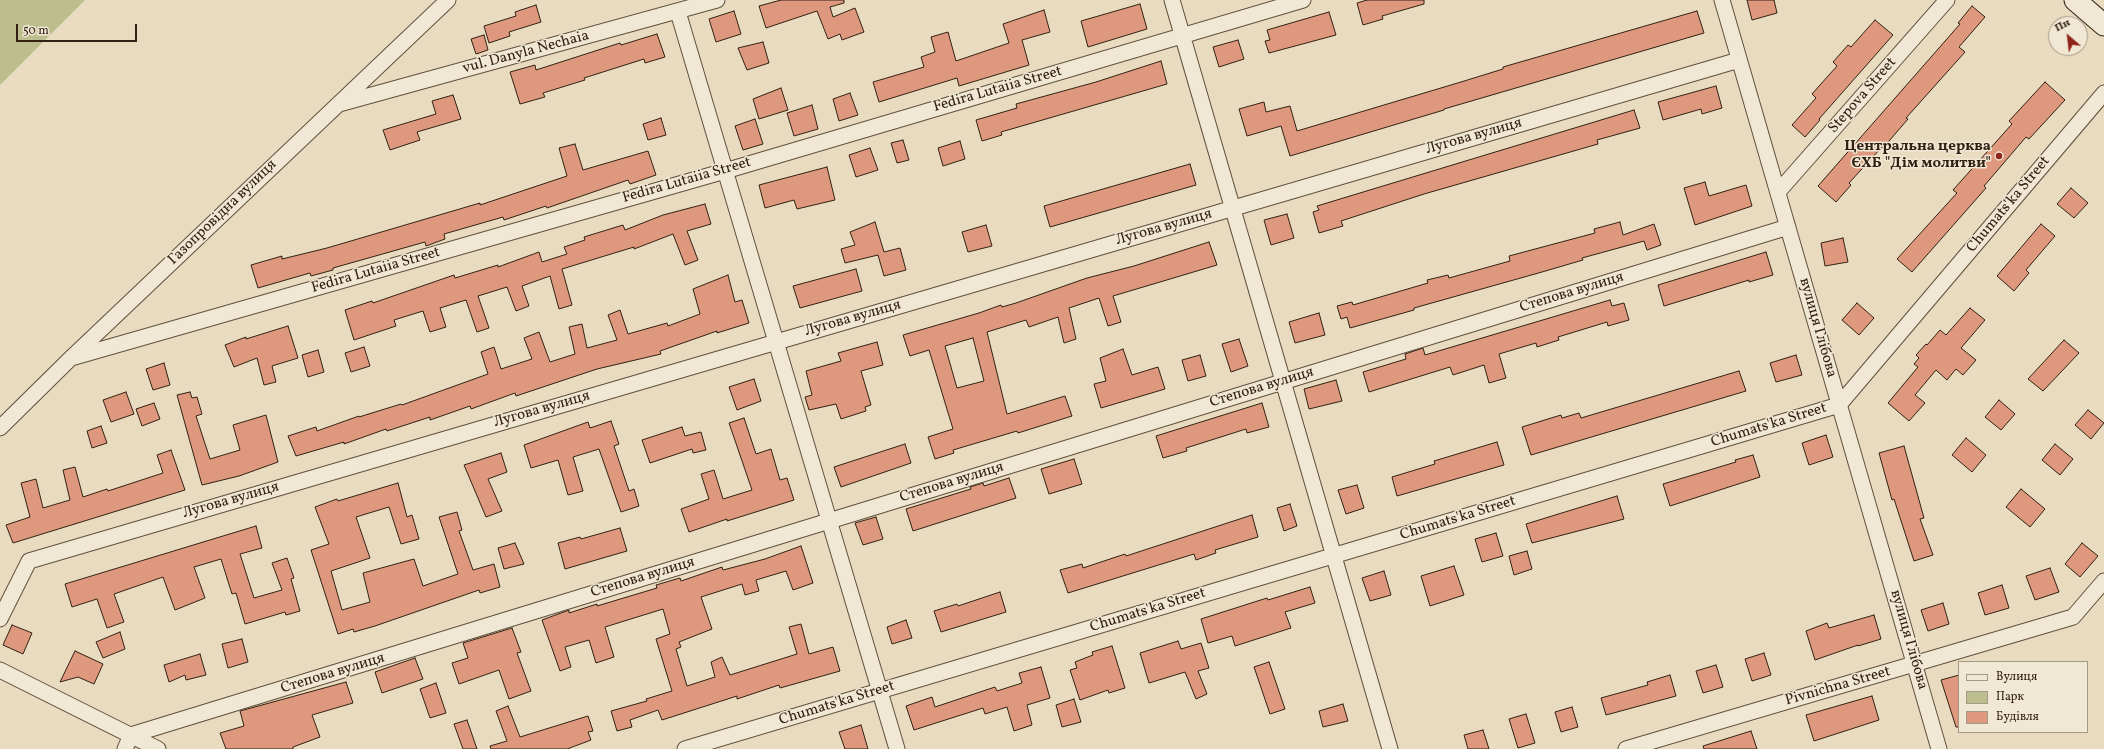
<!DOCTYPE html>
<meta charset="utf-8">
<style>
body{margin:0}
#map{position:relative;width:2104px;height:749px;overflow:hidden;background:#e8dbbf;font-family:Vollkorn,serif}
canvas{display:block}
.legend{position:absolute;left:1958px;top:661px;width:130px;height:72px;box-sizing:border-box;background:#f0e8d5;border:1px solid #a49887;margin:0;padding:5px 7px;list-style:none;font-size:12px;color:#322112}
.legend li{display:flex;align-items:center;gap:8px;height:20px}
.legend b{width:20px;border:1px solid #a49887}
.north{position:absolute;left:2048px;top:16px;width:40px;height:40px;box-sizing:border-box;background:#f0e8d5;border:1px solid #a49887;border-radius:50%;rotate:332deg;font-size:11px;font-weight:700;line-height:16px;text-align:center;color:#322112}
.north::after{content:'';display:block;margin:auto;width:14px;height:18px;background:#8f2418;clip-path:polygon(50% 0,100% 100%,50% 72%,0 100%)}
.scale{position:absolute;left:16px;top:24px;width:121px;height:18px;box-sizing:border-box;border:2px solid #322112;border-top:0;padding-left:5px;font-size:12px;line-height:14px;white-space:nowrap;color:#322112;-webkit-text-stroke:3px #f0e8d5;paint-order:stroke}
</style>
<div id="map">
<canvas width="2104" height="749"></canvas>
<ul class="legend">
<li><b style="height:5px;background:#f0e8d5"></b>Вулиця</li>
<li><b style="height:11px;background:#bcbe8e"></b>Парк</li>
<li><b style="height:11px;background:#dd987e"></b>Будівля</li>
</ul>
<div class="north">Пн</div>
<div class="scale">50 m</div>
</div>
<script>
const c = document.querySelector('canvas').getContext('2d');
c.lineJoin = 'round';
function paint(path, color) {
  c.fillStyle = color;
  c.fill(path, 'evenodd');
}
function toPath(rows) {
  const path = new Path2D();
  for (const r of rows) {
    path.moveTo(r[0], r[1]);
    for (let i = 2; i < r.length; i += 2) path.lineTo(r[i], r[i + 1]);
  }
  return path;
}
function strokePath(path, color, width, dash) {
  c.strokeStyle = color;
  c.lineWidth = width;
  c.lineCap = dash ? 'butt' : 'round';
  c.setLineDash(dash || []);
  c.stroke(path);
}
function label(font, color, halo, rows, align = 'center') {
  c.font = font + ' Vollkorn,serif';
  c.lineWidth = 3;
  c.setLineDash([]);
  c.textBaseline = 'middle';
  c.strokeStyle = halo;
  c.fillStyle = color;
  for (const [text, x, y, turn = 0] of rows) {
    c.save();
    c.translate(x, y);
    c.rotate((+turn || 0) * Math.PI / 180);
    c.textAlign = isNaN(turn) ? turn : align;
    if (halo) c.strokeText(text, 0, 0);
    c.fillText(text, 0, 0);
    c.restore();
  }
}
paint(toPath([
 [0,0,85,0,0,85]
]), '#bcbe8e');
const building = toPath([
 [781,0,844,0,844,3,830,7,833,17,855,8,864,32,842,40,840,34,828,39,817,11,766,28,759,6,781,0],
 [1367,0,1424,0,1424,4,1382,16,1383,19,1363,25,1357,3,1367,0],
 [1747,0,1774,0,1777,13,1752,20,1747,0],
 [1140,4,1147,29,1088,47,1081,21,1140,4],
 [536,5,541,22,509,32,510,36,489,43,484,26,516,16,515,12,536,5],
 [1972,6,1985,17,1959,47,1965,52,1906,118,1908,119,1883,148,1882,147,1849,183,1851,185,1836,202,1818,186,1960,24,1958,23,1972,6],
 [1044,10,1050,32,1022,40,1029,65,959,86,957,78,879,102,873,82,924,67,921,57,935,52,931,37,948,32,956,61,1009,43,1003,24,1044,10],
 [734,11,741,34,716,42,709,19,734,11],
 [1697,11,1704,33,1444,109,1444,110,1290,156,1281,126,1247,136,1239,109,1264,102,1266,112,1290,106,1297,131,1461,82,1503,69,1503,67,1697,11],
 [1329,12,1336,35,1269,53,1265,41,1270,40,1267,30,1329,12],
 [1875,20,1893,35,1819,119,1820,120,1805,137,1792,125,1816,98,1812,94,1837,66,1833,62,1848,45,1851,47,1875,20],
 [657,34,665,57,645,63,644,59,584,78,585,80,543,93,545,97,520,104,510,72,535,65,536,70,620,43,621,45,657,34],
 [484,35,488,50,476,54,471,39,484,35],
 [1238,40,1244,59,1219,67,1213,47,1238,40],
 [763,42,769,63,747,70,738,48,763,42],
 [1161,61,1167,84,1001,132,1002,135,982,141,976,120,1017,108,1016,104,1096,82,1161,61],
 [2045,82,2065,100,2029,139,2026,137,1984,186,1986,188,1912,272,1897,259,1957,193,1953,190,2012,124,2009,121,2045,82],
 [1716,86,1722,108,1702,114,1701,109,1663,120,1658,102,1716,86],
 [781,88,788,110,759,119,753,99,781,88],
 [850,93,858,115,839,121,833,99,850,93],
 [453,95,461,119,417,132,420,140,390,150,383,130,436,114,432,101,453,95],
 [812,105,818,129,794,136,787,113,812,105],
 [1634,110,1640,128,1597,140,1598,144,1424,194,1341,221,1343,226,1319,233,1313,212,1319,210,1317,206,1634,110],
 [661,118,666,135,648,140,643,124,661,118],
 [755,119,763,144,743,150,735,126,755,119],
 [903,140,909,160,897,163,891,143,903,140],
 [960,141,965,159,943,166,938,148,960,141],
 [575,144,583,170,648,151,656,175,630,184,628,180,547,208,546,206,504,220,503,217,444,234,445,239,426,246,425,242,333,268,333,270,311,276,310,273,258,288,251,265,282,256,282,259,327,248,480,203,480,205,567,176,559,148,575,144],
 [870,148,878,170,856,177,849,155,870,148],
 [1190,164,1196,185,1050,227,1044,206,1190,164],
 [827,167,835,200,797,209,794,200,765,208,759,185,827,167],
 [1705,182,1709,196,1746,185,1752,206,1695,225,1684,188,1705,182],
 [2071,188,2088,203,2074,218,2057,204,2071,188],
 [705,204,711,224,687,231,698,260,685,265,673,234,634,249,634,247,562,269,572,305,559,309,550,276,522,286,529,306,516,311,507,287,478,296,489,328,477,332,466,300,440,308,446,327,430,332,423,311,394,320,396,326,354,340,345,310,372,301,373,303,454,275,455,278,498,265,498,267,539,252,542,262,567,254,564,247,585,240,584,237,623,225,625,230,663,215,705,204],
 [1287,214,1294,238,1271,245,1264,220,1287,214],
 [875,222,884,252,900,248,906,270,884,276,878,255,845,263,841,249,855,245,850,232,875,222],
 [1620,222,1623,235,1654,224,1661,245,1647,250,1644,241,1582,258,1583,260,1542,272,1414,308,1414,310,1350,328,1347,317,1341,319,1337,306,1352,302,1353,305,1428,283,1427,280,1448,275,1449,278,1510,261,1509,256,1595,233,1594,229,1620,222],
 [2041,224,2055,236,2026,270,2029,273,2014,291,1997,276,2041,224],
 [986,225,992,246,968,252,962,232,986,225],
 [1843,238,1848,262,1825,266,1821,243,1843,238],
 [1209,242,1217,265,1113,296,1121,322,1108,326,1099,298,1069,308,1076,339,1064,343,1058,317,1029,327,1026,320,987,332,1007,414,1065,396,1072,416,1018,433,1017,431,953,450,954,453,935,459,928,437,953,429,929,350,910,356,903,335,979,313,1001,305,1002,307,1016,303,1087,278,1134,266,1209,242],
 [973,338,984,381,957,388,945,346,973,338],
 [1766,252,1773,275,1749,282,1749,280,1664,306,1658,285,1766,252],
 [856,269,862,291,800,308,793,286,856,269],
 [728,275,735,302,742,300,749,323,717,333,717,331,660,351,661,354,597,369,516,396,515,393,471,409,470,406,430,420,430,417,387,431,386,429,344,444,344,442,296,456,288,436,316,427,317,431,359,416,359,417,401,404,402,405,488,374,481,352,494,347,501,369,532,359,524,338,539,332,550,362,575,354,569,327,582,324,587,348,617,340,608,315,620,310,628,334,667,323,668,326,700,314,693,289,728,275],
 [1610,300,1612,306,1624,303,1629,320,1608,326,1607,322,1558,337,1559,340,1537,347,1536,343,1499,354,1506,378,1489,383,1484,365,1453,375,1450,367,1369,392,1363,372,1406,359,1405,354,1423,348,1425,355,1610,300],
 [1857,303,1874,318,1859,335,1842,320,1857,303],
 [1970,308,1985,320,1961,348,1976,360,1963,375,1956,369,1947,380,1936,370,1915,395,1925,403,1909,421,1888,403,1918,367,1914,364,1919,358,1916,355,1926,344,1927,345,1940,330,1946,335,1970,308],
 [1319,313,1325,335,1295,343,1289,322,1319,313],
 [288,326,298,358,272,366,276,382,264,385,257,358,234,367,225,345,246,337,246,339,288,326],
 [1239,339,1248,366,1231,372,1222,344,1239,339],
 [2064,340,2079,353,2043,391,2028,379,2064,340],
 [877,342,883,365,861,371,871,405,865,407,866,411,841,419,836,404,809,410,805,397,812,395,806,371,841,361,838,353,877,342],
 [364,347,370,366,351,372,345,353,364,347],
 [1123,349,1132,375,1158,367,1165,389,1101,408,1094,384,1106,381,1100,358,1123,349],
 [318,350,324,372,308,377,302,355,318,350],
 [1200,355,1206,376,1188,381,1182,360,1200,355],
 [1796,355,1802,375,1776,382,1770,363,1796,355],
 [164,363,170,385,153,390,146,369,164,363],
 [1739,371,1746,391,1531,455,1522,427,1561,415,1562,418,1579,413,1581,418,1739,371],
 [754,379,761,401,737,410,729,387,754,379],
 [1336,380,1342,401,1309,409,1304,389,1336,380],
 [126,392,134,414,111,422,103,400,126,392],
 [190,392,192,398,197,397,202,414,196,416,210,459,240,450,233,425,266,415,278,462,239,476,202,485,177,395,190,392],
 [1999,400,2015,414,2001,430,1985,417,1999,400],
 [154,403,160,419,142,426,136,409,154,403],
 [1262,403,1269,427,1247,433,1246,429,1186,448,1187,451,1163,458,1156,436,1262,403],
 [2088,410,2104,423,2091,439,2075,425,2088,410],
 [744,418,756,454,771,449,780,480,787,478,794,500,727,521,727,519,689,532,681,509,709,499,701,474,714,470,723,499,752,490,729,423,744,418],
 [611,421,619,444,614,446,629,491,634,489,639,506,621,512,599,449,573,457,583,491,568,495,558,460,531,468,524,445,588,422,590,428,611,421],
 [101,426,107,443,92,448,87,431,101,426],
 [682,427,685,436,701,432,706,450,693,453,692,449,650,463,642,440,682,427],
 [1826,435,1833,457,1809,465,1802,443,1826,435],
 [1966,438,1986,455,1972,472,1952,455,1966,438],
 [1497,442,1504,465,1397,496,1392,477,1435,464,1434,461,1497,442],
 [905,444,911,463,841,487,834,467,905,444],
 [2055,444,2073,459,2060,475,2042,460,2055,444],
 [1904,446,1924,518,1920,519,1933,555,1914,561,1894,499,1892,500,1879,453,1904,446],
 [171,450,185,490,13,543,6,525,30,517,21,483,36,479,43,508,70,500,63,470,75,467,83,497,107,489,108,491,163,473,157,455,171,450],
 [501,453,507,472,488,479,502,511,486,517,464,465,501,453],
 [1753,455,1760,477,1670,506,1663,484,1736,462,1735,460,1753,455],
 [1074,459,1082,484,1049,494,1041,469,1074,459],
 [1009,478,1016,498,913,531,906,509,971,489,970,487,983,483,984,486,1009,478],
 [398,483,407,517,412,515,419,539,401,544,389,507,356,517,370,558,331,571,342,610,370,602,363,573,414,559,423,586,458,574,439,517,457,512,462,530,459,531,473,570,494,564,500,587,480,593,479,590,375,626,354,632,353,629,338,634,311,550,329,544,315,507,337,499,338,501,398,483],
 [1357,485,1364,508,1346,514,1338,490,1357,485],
 [2021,489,2045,509,2030,527,2006,507,2021,489],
 [1617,496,1624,519,1532,543,1526,524,1617,496],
 [1290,504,1297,526,1284,531,1277,508,1290,504],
 [1252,515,1258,537,1215,550,1216,553,1196,560,1194,554,1068,593,1060,570,1082,564,1083,568,1125,554,1126,556,1252,515],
 [876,517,883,539,863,545,855,523,876,517],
 [256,526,262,548,240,554,254,598,282,590,272,563,287,558,294,578,291,579,300,611,286,615,285,612,245,624,236,593,232,594,221,559,194,567,205,598,175,610,163,577,114,594,124,622,107,628,97,599,72,607,65,584,256,526],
 [620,528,627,551,565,569,558,543,580,537,581,539,620,528],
 [1496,533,1503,556,1482,562,1475,539,1496,533],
 [515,543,524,564,504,569,498,548,515,543],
 [2082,543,2098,556,2080,577,2065,564,2082,543],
 [801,546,813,583,793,590,786,571,756,580,759,591,745,595,742,584,701,597,712,629,679,642,681,647,676,649,687,686,715,677,711,662,722,657,730,675,797,654,789,627,801,624,809,654,833,647,840,671,780,688,779,685,737,699,737,696,662,720,658,710,630,720,632,727,617,731,611,711,647,701,646,699,672,691,656,639,670,634,663,609,605,627,614,657,596,663,589,640,565,647,571,667,560,671,542,620,569,610,569,613,597,604,597,606,657,588,656,585,680,578,681,581,722,567,723,570,765,559,801,546],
 [1527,551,1532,569,1514,575,1509,556,1527,551],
 [1454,566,1464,595,1430,606,1421,576,1454,566],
 [2050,568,2059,592,2035,600,2026,576,2050,568],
 [1384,571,1391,595,1370,601,1362,578,1384,571],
 [2002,585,2009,608,1985,615,1978,593,2002,585],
 [1310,587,1315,603,1285,612,1291,628,1235,646,1232,636,1208,643,1201,619,1267,598,1268,600,1310,587],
 [1000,592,1006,612,941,632,934,611,957,604,958,606,1000,592],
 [1943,603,1949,624,1928,631,1921,610,1943,603],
 [1874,615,1881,639,1858,646,1858,645,1815,660,1806,631,1827,623,1829,628,1874,615],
 [906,620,912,638,892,644,887,627,906,620],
 [12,625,32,633,23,654,3,645,12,625],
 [512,628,521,652,517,653,531,691,509,699,499,670,459,684,452,663,468,658,463,643,512,628],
 [120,632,125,649,103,658,96,642,120,632],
 [242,639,248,662,228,668,222,644,242,639],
 [1178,641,1181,649,1201,643,1209,668,1198,671,1207,694,1196,699,1185,672,1149,683,1140,653,1178,641],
 [1112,646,1125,688,1109,693,1108,690,1080,700,1070,670,1077,668,1075,662,1093,655,1092,652,1112,646],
 [75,651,103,664,94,684,78,677,60,682,75,651],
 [1764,653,1771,675,1752,681,1745,659,1764,653],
 [200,654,206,675,186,680,185,675,169,682,164,665,200,654],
 [415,658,423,679,382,693,375,672,415,658],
 [1269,662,1285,709,1270,714,1254,667,1269,662],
 [1716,665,1723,687,1703,693,1696,671,1716,665],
 [1041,667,1050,698,1027,705,1032,725,1014,731,1007,707,985,714,983,708,914,730,906,706,932,697,935,707,995,687,997,691,1022,683,1019,673,1041,667],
 [1670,675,1676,696,1606,715,1601,698,1648,685,1647,682,1670,675],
 [1959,675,1959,727,1956,727,1941,680,1959,675],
 [346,682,353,703,312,715,320,737,293,747,293,749,226,749,220,733,244,726,240,711,346,682],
 [436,683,446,713,430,718,420,689,436,683],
 [1872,696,1879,720,1814,741,1806,715,1872,696],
 [1074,699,1081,722,1062,727,1056,705,1074,699],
 [1343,704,1348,721,1323,727,1319,711,1343,704],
 [508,706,520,737,588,716,593,731,588,732,591,740,567,749,491,749,490,746,507,741,496,711,508,706],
 [1572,707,1578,727,1561,732,1555,712,1572,707],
 [1526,714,1535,743,1518,748,1509,719,1526,714],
 [467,720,477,749,463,749,454,724,467,720],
 [861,725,868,749,845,749,839,732,861,725],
 [1483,730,1489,749,1468,749,1464,735,1483,730],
 [1751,731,1757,749,1704,749,1703,746,1751,731]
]);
paint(building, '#dd987e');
strokePath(building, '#322112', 1);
const minor = toPath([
 [1172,0,1390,749],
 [1722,0,1939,749],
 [678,12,897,749],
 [339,104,717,0],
 [1778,192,1947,0],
 [71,358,725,171,1303,0],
 [0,428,71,358,448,0],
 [0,619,29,561,1739,60],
 [0,670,158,749],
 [125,749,131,735,1788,227],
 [685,749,1839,405,2104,93],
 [1626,749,2073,617,2104,581]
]);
const secondary = toPath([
 [2075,0,2104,25]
]);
strokePath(minor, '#60503d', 17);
strokePath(secondary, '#322112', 23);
strokePath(minor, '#f0e8d5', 15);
strokePath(secondary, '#f0e8d5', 21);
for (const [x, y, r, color] of [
 [1999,156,4,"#8f2418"]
]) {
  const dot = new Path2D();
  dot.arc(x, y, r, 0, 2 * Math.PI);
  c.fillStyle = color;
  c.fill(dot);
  strokePath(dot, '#f0e8d5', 1.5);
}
label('15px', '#322112', '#f0e8d5', [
 ["vul. Danyla Nechaia",526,53,-15],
 ["Fedira Lutaiia Street",998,90,-16],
 ["Stepova Street",1863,96,-49],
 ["Лугова вулиця",1474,137,-16],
 ["Fedira Lutaiia Street",687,181,-16],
 ["Chumats'ka Street",2009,205,-50],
 ["Газопровідна вулиця",223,213,-44],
 ["Лугова вулиця",1164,228,-16],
 ["Fedira Lutaiia Street",376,271,-16],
 ["Степова вулиця",1572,293,-17],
 ["Лугова вулиця",853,319,-16],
 ["вулиця Глібова",1817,328,74],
 ["Степова вулиця",1262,388,-17],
 ["Лугова вулиця",542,410,-16],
 ["Chumats'ka Street",1769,426,-17],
 ["Степова вулиця",952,483,-17],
 ["Лугова вулиця",231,501,-16],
 ["Chumats'ka Street",1458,519,-17],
 ["Степова вулиця",643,578,-17],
 ["Chumats'ka Street",1148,611,-17],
 ["вулиця Глібова",1908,640,74],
 ["Степова вулиця",333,674,-17],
 ["Pivnichna Street",1838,687,-16],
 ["Chumats'ka Street",837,704,-17]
]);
label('bold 15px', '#322112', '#f0e8d5', [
 ["Центральна церква",1991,147],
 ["ЄХБ \"Дім молитви\"",1991,164]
], 'right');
</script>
